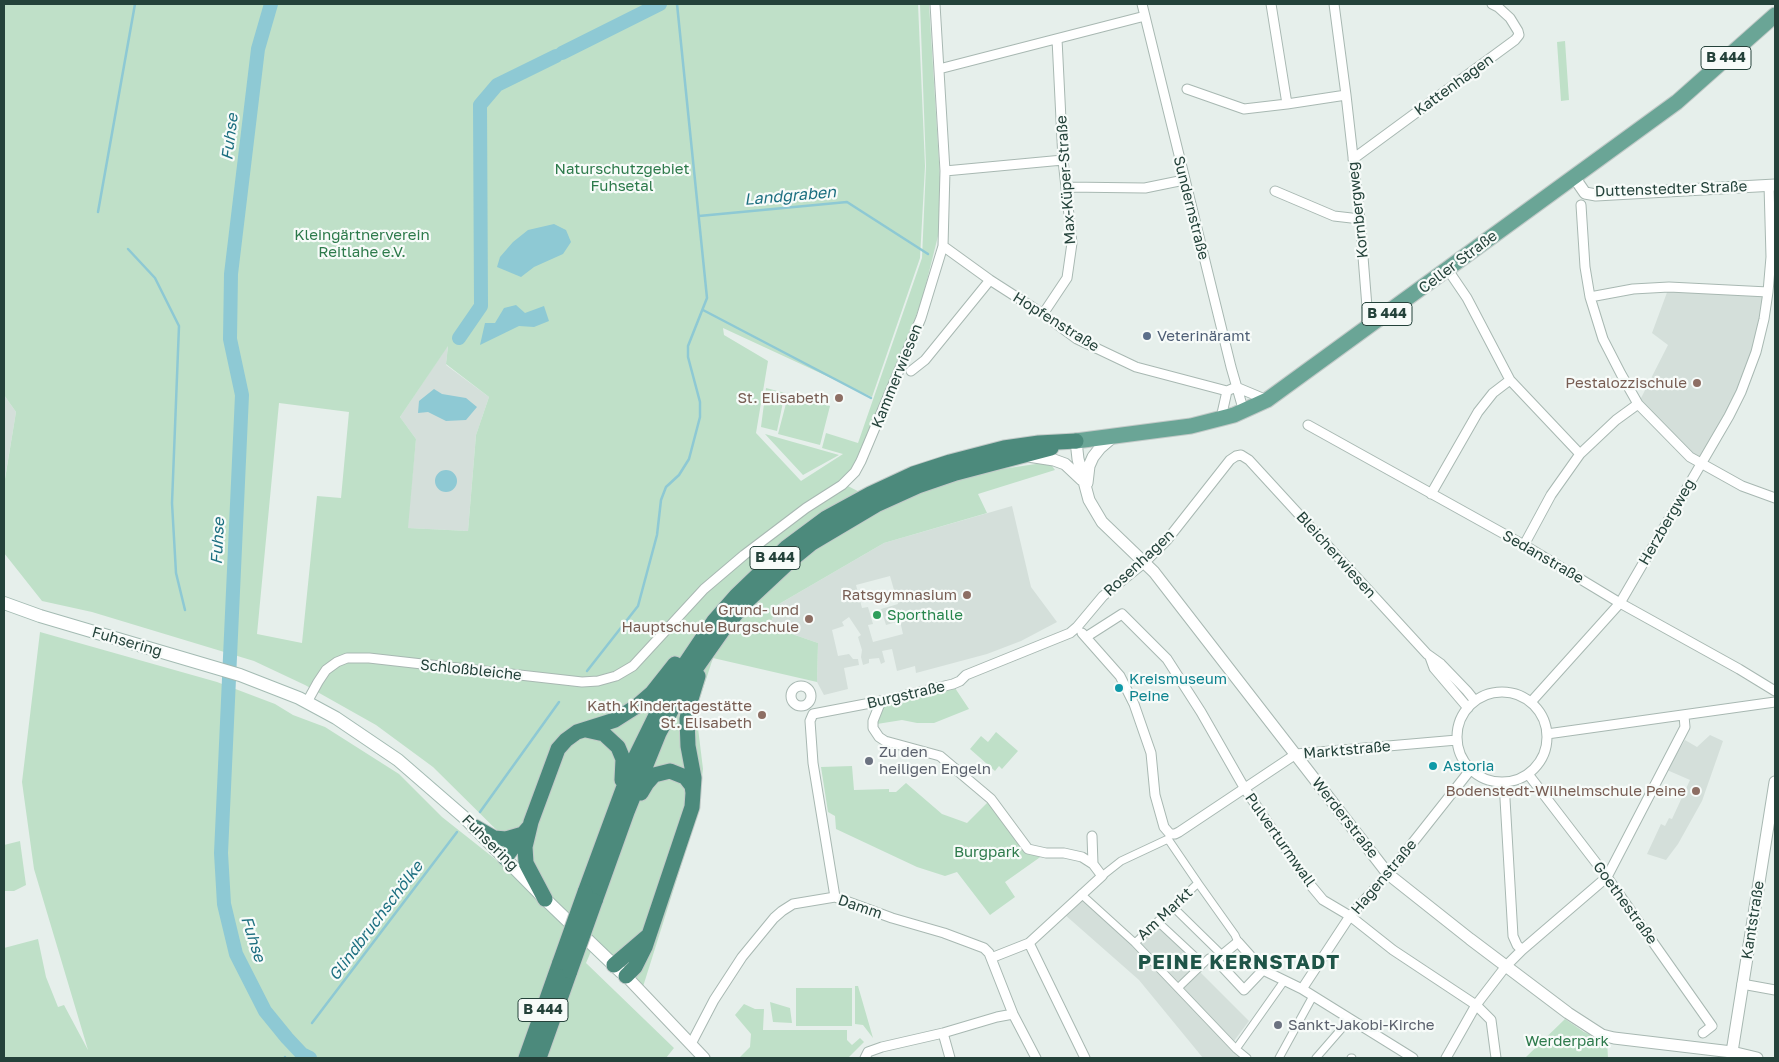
<!DOCTYPE html>
<meta charset="utf-8">
<style>
body{margin:0}
#map{position:relative;width:1779px;height:1062px;overflow:hidden;background:#e6efeb;font-family:"Golos Text",sans-serif}
canvas{display:block}
.frame{position:absolute;inset:0;border:5px solid #24423a;pointer-events:none}
</style>
<div id="map">
<canvas width="1779" height="1062"></canvas>
<div class="frame"></div>
</div>
<script>
const c = document.querySelector('canvas').getContext('2d');
c.lineJoin = 'round';
function paint(path, color) {
  c.fillStyle = color;
  c.fill(path, 'evenodd');
}
function toPath(rows) {
  const path = new Path2D();
  for (const r of rows) {
    if (r.length === 3) {
      path.moveTo(r[0] + r[2], r[1]);
      path.arc(r[0], r[1], r[2], 0, 2 * Math.PI);
      continue;
    }
    path.moveTo(r[0], r[1]);
    for (let i = 2; i < r.length; i += 2) path.lineTo(r[i], r[i + 1]);
  }
  return path;
}
function strokePath(path, color, width, dash) {
  c.strokeStyle = color;
  c.lineWidth = width;
  c.lineCap = dash ? 'butt' : 'round';
  c.setLineDash(dash || []);
  c.stroke(path);
}
function label(font, color, halo, rows, align = 'center') {
  c.font = font + ' "Golos Text",sans-serif';
  c.lineWidth = 4.5;
  c.setLineDash([]);
  c.textBaseline = 'middle';
  c.strokeStyle = halo;
  c.fillStyle = color;
  for (const [text, x, y, turn = 0] of rows) {
    c.save();
    c.translate(x, y);
    c.rotate((+turn || 0) * Math.PI / 180);
    c.textAlign = isNaN(turn) ? turn : align;
    if (halo) c.strokeText(text, 0, 0);
    c.fillText(text, 0, 0);
    c.restore();
  }
}
paint(toPath([
 [1669,287,1768,292,1748,374,1700,463,1638,404,1668,345,1652,333],
 [448,345,446,365,489,397,476,435,468,531,407,528,416,439,400,417],
 [4,395,16,412,4,484],
 [1012,506,1031,587,1057,622,1021,641,987,654,916,673,915,666,897,671,892,649,882,651,885,662,881,664,879,658,869,659,869,663,863,665,861,657,862,650,858,637,861,635,849,617,842,622,844,626,832,630,838,656,849,654,853,659,858,659,859,665,844,668,848,689,824,695,817,682,818,643,769,626,779,604,884,543],
 [890,576,898,604,881,609,886,625,900,621,903,634,873,642,868,625,873,624,868,607,862,608,856,585],
 [1710,735,1723,741,1702,801,1678,844,1666,860,1647,854,1661,824,1665,826,1669,818,1672,819,1690,780,1667,770,1685,740,1697,747],
 [1082,897,1135,945,1160,921,1202,961,1195,967,1249,1021,1231,1045,1245,1058,1203,1058,1139,980,1064,914]
]), '#d4dfda');
paint(toPath([
 [4,4,918,4,925,166,920,258,872,397,723,328,724,335,768,361,756,433,801,481,843,454,822,448,826,433,858,443,922,258,926,166,920,4,929,4,941,193,939,232,923,296,901,359,872,429,851,470,842,483,883,504,956,476,1049,462,1055,470,978,494,987,513,884,543,779,604,769,626,818,643,817,682,713,658,699,701,698,728,703,769,698,812,641,993,592,949,586,963,674,1048,666,1058,4,1058,4,948,38,939,46,977,58,1007,64,1005,88,1050,34,869,22,782,40,632,217,682,275,704,293,715,325,727,399,774,442,817,509,870,559,921,534,867,433,767,376,725,305,685,254,661,92,612,42,601,4,553,4,485,16,412,4,395],
 [448,346,446,364,489,397,476,435,468,531,408,528,416,439,400,417],
 [279,403,349,412,341,498,317,496,302,643,257,634],
 [1565,41,1569,100,1561,101,1557,42],
 [766,388,785,393,777,431,761,427],
 [788,396,830,406,820,445,778,434],
 [765,434,839,455,803,475],
 [955,688,969,709,934,723,917,723,902,720,877,724,883,704],
 [996,732,1018,751,1002,769,999,766,995,771,970,749,981,736,988,742],
 [852,766,854,790,889,789,889,792,896,792,906,783,942,814,967,823,991,799,1022,842,1046,853,1005,882,1015,897,990,915,957,872,945,876,917,867,836,829,835,816,828,812,821,767],
 [20,841,26,885,14,891,4,891,4,845],
 [855,986,858,986,873,1038,863,1025,855,1024],
 [796,988,852,988,852,1026,796,1026],
 [770,1002,790,1008,792,1023,773,1022],
 [744,1004,755,1009,764,1009,763,1030,847,1030,847,1040,852,1045,860,1038,864,1042,848,1058,739,1058,750,1047,751,1034,735,1015],
 [1565,1019,1584,1032,1607,1041,1608,1058,1525,1058]
]), '#bfe0c8');
paint(toPath([
 [554,224,566,230,571,242,563,254,534,267,521,277,497,267,500,257,513,242,528,230],
 [516,305,525,313,544,306,549,321,534,327,519,326,480,345,485,323,495,323,504,308],
 [434,389,442,394,466,398,477,407,466,420,446,421,428,412,418,413,419,401],
 [446,481,11]
]), '#8ec9d4');
strokePath(toPath([
 [98,212,135,4],
 [699,216,847,202,928,254],
 [128,249,155,278,179,326,172,503,176,573,185,610],
 [703,310,871,398],
 [587,671,638,606,657,535,661,500,666,487,679,475,689,459,700,417,700,402,688,357,688,346,707,298,677,4],
 [480,812,559,702],
 [312,1023,457,832],
 [285,1058,285,1057]
]), '#8ec9d4', 2.5);
strokePath(toPath([
 [271,4,258,49,231,274,230,339,242,395,221,853,224,904,236,954,265,1011,287,1038,302,1054,310,1058],
 [562,53,660,4],
 [459,338,481,306,480,105,497,85,556,56]
]), '#8ec9d4', 14);
const pedestrian = toPath([
 [1198,883,1235,935,1238,942],
 [1081,894,1135,943,1198,883,1168,839,1121,861,1102,876],
 [1173,907,1222,955],
 [1158,922,1202,963],
 [1135,943,1236,1049,1247,1058],
 [1178,988,1209,958,1216,960],
 [1236,1049,1284,981],
 [1279,1058,1313,996],
 [1316,1058,1350,1019],
 [1351,1058,1352,1058]
]);
const minor = toPath([
 [1142,4,1231,367,1244,412],
 [1271,4,1287,104,1346,95],
 [1334,4,1346,95,1360,219,1367,307,1369,316,1375,323],
 [939,69,1145,16],
 [1187,89,1244,109,1287,104],
 [1353,159,1515,40,1519,35,1518,31,1510,18,1498,7,1492,4],
 [945,171,1063,160],
 [1067,187,1145,188,1184,180],
 [1275,191,1334,216,1360,219],
 [1581,205,1585,267,1590,297,1603,339,1621,374,1638,404,1690,457,1742,486,1775,498],
 [943,246,990,280,1043,314,1077,339,1136,367,1227,391,1236,387],
 [1448,270,1467,298,1510,380,1580,454],
 [1590,297,1633,289,1669,287,1768,292],
 [1043,314,1067,278,1072,243,1063,160,1057,39],
 [911,371,925,360,990,280],
 [1236,387,1267,400],
 [1221,418,1227,391],
 [1308,425,1524,545,1620,603,1739,669,1775,691],
 [1431,494,1478,412,1493,393,1510,380],
 [1524,545,1551,495,1580,454,1616,420,1638,404],
 [1082,633,1120,676,1134,704,1151,753,1155,795,1164,827,1170,834,1175,834,1179,832,1296,754,1457,740],
 [1086,637,1122,614,1167,659,1201,712,1245,789,1308,882,1323,900,1350,916,1393,950,1476,1005,1491,1020,1496,1058],
 [1430,657,1434,668,1468,708],
 [801,696,10],
 [1502,737,45],
 [881,701,873,721,873,728,879,737,885,741,940,756,991,799,1028,849,1046,853,1064,853,1082,857,1093,864],
 [307,702,318,682,326,670,337,662,347,658,369,658,582,682,598,681,616,676,633,666,704,589,744,555,806,508,842,485,855,472,861,461,921,318,943,246,945,171,935,4],
 [1531,702,1620,603,1729,416,1741,392,1756,352,1764,319,1768,292,1771,257,1769,185],
 [813,714,881,701,953,684,960,681,966,675,1070,633,1077,627,1103,596,1144,563,1167,540,1230,460,1236,456,1241,455,1249,460,1427,654,1441,664,1467,691,1475,701],
 [813,714,810,721,813,763,835,897],
 [1547,734,1775,702],
 [1528,774,1607,877,1712,1026,1703,1033],
 [1504,782,1513,936,1517,945,1522,950],
 [1029,943,1085,1058],
 [991,958,1029,943,1102,876,1093,864,1092,836],
 [1263,970,1244,990,1216,960,1238,942,1263,970,1302,989,1413,1058],
 [1742,984,1775,990],
 [1302,989,1350,916,1388,874,1471,769],
 [943,1033,950,1058],
 [691,1044,714,1000,742,957,774,918,782,911,793,904,835,897,892,918,944,933,984,948,989,953,1013,1014,1036,1058],
 [865,1058,868,1052,882,1047,943,1033,997,1017,1013,1014],
 [1446,1058,1476,1005,1506,966,1522,950,1607,877,1685,727,1684,716]
]);
const tertiary = toPath([
 [1574,177,1585,193,1596,195,1775,185],
 [1076,441,1078,459,1089,500,1102,522,1154,572,1388,874,1470,939,1568,1013,1602,1035,1614,1038,1732,1052,1757,1058],
 [1028,456,1054,460,1065,464,1082,480],
 [1087,483,1089,466,1093,457,1100,448,1114,436],
 [626,976,704,1058],
 [1732,1052,1775,782]
]);
const secondary = toPath([
 [4,603,40,616,240,675,299,698,336,718,398,760,466,819,545,899,621,972]
]);
const primary = toPath([
 [1076,441,1191,426,1234,415,1267,400,1677,102,1775,15]
]);
const trunk = toPath([
 [586,730,604,734,618,747,623,759,622,780],
 [641,793,647,783,654,775,670,771,685,777,692,786,693,793],
 [475,827,494,838,506,839,523,834,530,826],
 [505,858,523,834],
 [585,892,633,762,662,703,679,673,714,621,736,596,787,547,826,518,870,494,913,474,950,462,1004,448,1039,443,1076,441],
 [545,899,526,863,525,847,531,822,558,749,566,740,577,732,615,720,637,706,652,693,675,664],
 [595,901,627,812,659,733,687,681,725,627,745,603,790,561,812,543,876,505,918,486,956,473,1051,448],
 [614,965,649,935],
 [626,976,635,967,645,947,692,807,694,778,688,746,687,719,691,699,698,676],
 [526,1058,560,962],
 [539,1058,570,971]
]);
strokePath(pedestrian, '#a8b8b2', 9);
strokePath(minor, '#a8b8b2', 11);
strokePath(tertiary, '#a8b8b2', 13);
strokePath(secondary, '#a4bbb3', 14);
strokePath(primary, '#c2cac8', 17);
strokePath(trunk, '#c2cac8', 17);
strokePath(pedestrian, '#fff', 7);
strokePath(minor, '#fff', 9);
strokePath(tertiary, '#fff', 11);
strokePath(secondary, '#fff', 12);
strokePath(primary, '#6aa596', 15);
strokePath(trunk, '#4c8a7c', 15);
const trunkBridge = toPath([
 [560,962,585,892],
 [570,971,595,901]
]);
strokePath(trunkBridge, '#c2cac8', 17, []);
strokePath(trunkBridge, '#4c8a7c', 15);
for (const [x, y, r, color] of [
 [1147,336,5,"#5c6f8a"],
 [1697,383,5,"#8d6e63"],
 [839,398,5,"#8d6e63"],
 [967,595,5,"#8d6e63"],
 [877,615,5,"#2e9e5b"],
 [809,619,5,"#8d6e63"],
 [1119,688,5,"#0f9aa8"],
 [762,715,5,"#8d6e63"],
 [869,761,5,"#6b7280"],
 [1433,766,5,"#0f9aa8"],
 [1696,791,5,"#8d6e63"],
 [1278,1025,5,"#6b7280"]
]) {
  const dot = new Path2D();
  dot.arc(x, y, r, 0, 2 * Math.PI);
  c.fillStyle = color;
  c.fill(dot);
  strokePath(dot, '#f7fbf9', 2);
}
for (const [x, y, w] of [
 [1726,58,50],
 [1387,314,50],
 [775,558,50],
 [543,1010,50]
]) {
  const box = new Path2D();
  box.roundRect(x - w / 2, y - 11.5, w, 23, 4);
  c.fillStyle = '#f7fbf9';
  c.fill(box);
  strokePath(box, '#24423a', 1);
}
label('bold 14px', '#24423a', null, [
 ["B 444",1726,58],
 ["B 444",1387,314],
 ["B 444",775,558],
 ["B 444",543,1010]
]);
label('15px', '#24423a', '#f7fbf9', [
 ["Kattenhagen",1454,85,-36],
 ["Max-Küper-Straße",1066,180,-94],
 ["Duttenstedter Straße",1671,189,-2],
 ["Sundernstraße",1191,208,76],
 ["Kornbergweg",1358,210,-96],
 ["Celler Straße",1458,262,-37],
 ["Hopfenstraße",1056,322,32],
 ["Kammerwiesen",897,376,-68],
 ["Herzbergweg",1667,522,-60],
 ["Bleicherwiesen",1336,555,48],
 ["Sedanstraße",1543,557,30],
 ["Rosenhagen",1139,563,-43],
 ["Fuhsering",127,642,16],
 ["Schloßbleiche",471,670,6],
 ["Burgstraße",906,695,-13],
 ["Marktstraße",1347,750,-5],
 ["Werderstraße",1345,818,52],
 ["Pulverturmwall",1280,840,55],
 ["Fuhsering",490,843,45],
 ["Hagenstraße",1384,877,-50],
 ["Goethestraße",1625,903,54],
 ["Damm",860,907,19],
 ["Am Markt",1165,914,-43],
 ["Kantstraße",1753,920,-81]
]);
label('15px', '#2d7a4b', '#f7fbf9', [
 ["Naturschutzgebiet",622,169],
 ["Fuhsetal",622,186],
 ["Kleingärtnerverein",362,235],
 ["Reitlahe e.V.",362,252],
 ["Burgpark",987,852],
 ["Werderpark",1567,1041]
]);
label('15px', '#4e5e75', '#f7fbf9', [
 ["Veterinäramt",1157,336]
], 'left');
label('15px', '#785e54', '#f7fbf9', [
 ["Pestalozzischule",1687,383],
 ["St. Elisabeth",829,398],
 ["Ratsgymnasium",957,595],
 ["Grund- und",799,610],
 ["Hauptschule Burgschule",799,627],
 ["Kath. Kindertagestätte",752,706],
 ["St. Elisabeth",752,723],
 ["Bodenstedt-Wilhelmschule Peine",1686,791]
], 'right');
label('15px', '#27864d', '#f7fbf9', [
 ["Sporthalle",887,615]
], 'left');
label('15px', '#0d838f', '#f7fbf9', [
 ["Kreismuseum",1129,679],
 ["Peine",1129,696],
 ["Astoria",1443,766]
], 'left');
label('15px', '#5b616d', '#f7fbf9', [
 ["Zu den",879,752],
 ["heiligen Engeln",879,769],
 ["Sankt-Jakobi-Kirche",1288,1025]
], 'left');
label('italic 16px', '#1c6f80', '#f7fbf9', [
 ["Fuhse",230,137,-83],
 ["Landgraben",790,196,-5],
 ["Fuhse",218,541,-87],
 ["Glindbruchschölke",376,921,-53],
 ["Fuhse",253,939,72]
]);
c.letterSpacing = '1px';
label('bold 20px', '#1f5548', '#f7fbf9', [
 ["PEINE KERNSTADT",1239,963]
]);
c.letterSpacing = '0px';
</script>
